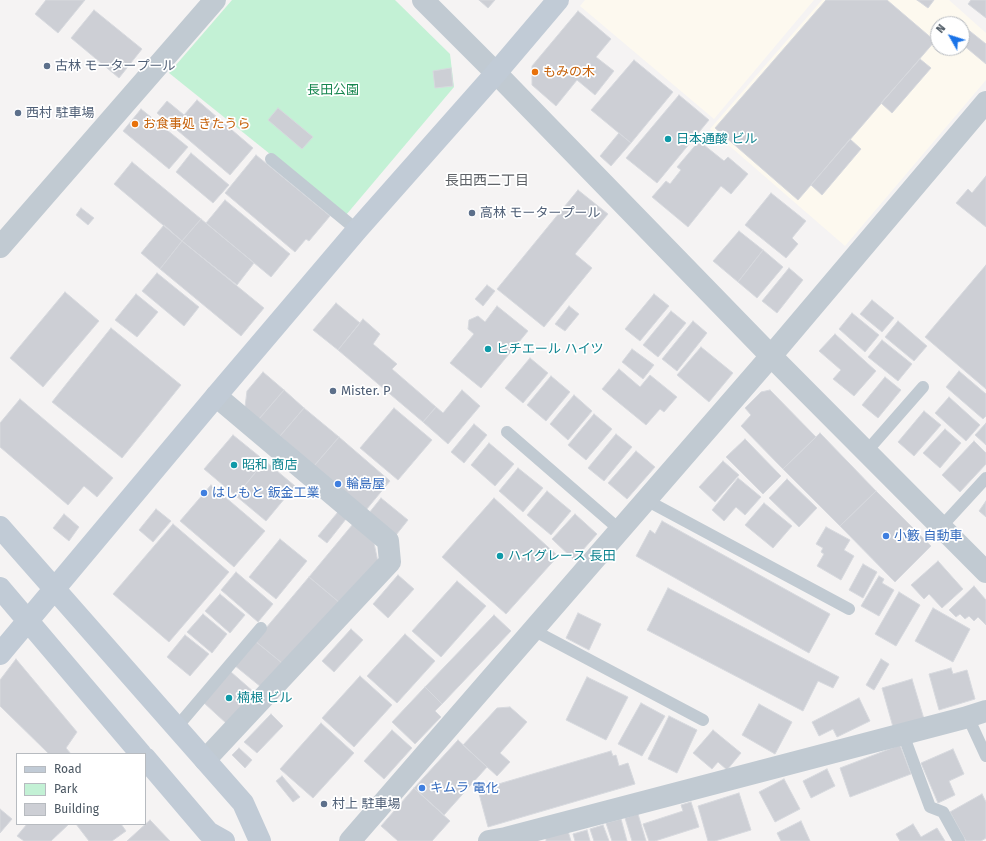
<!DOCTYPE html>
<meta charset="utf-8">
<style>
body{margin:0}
#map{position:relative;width:986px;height:841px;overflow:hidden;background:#f5f3f3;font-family:"Fira Sans",sans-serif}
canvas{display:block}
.legend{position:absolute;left:16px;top:753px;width:130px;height:72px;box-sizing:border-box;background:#fff;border:1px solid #b7bbc0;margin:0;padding:5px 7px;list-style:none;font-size:12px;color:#4a5661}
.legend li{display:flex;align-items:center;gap:8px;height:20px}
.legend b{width:20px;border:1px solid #b7bbc0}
.north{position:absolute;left:930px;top:16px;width:40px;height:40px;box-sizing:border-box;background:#fff;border:1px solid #b7bbc0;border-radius:50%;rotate:309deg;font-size:11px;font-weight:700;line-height:16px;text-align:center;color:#4a5661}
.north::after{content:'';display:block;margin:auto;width:14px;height:18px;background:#1a73e8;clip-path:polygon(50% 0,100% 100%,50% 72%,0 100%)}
</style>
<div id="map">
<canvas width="986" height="841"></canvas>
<ul class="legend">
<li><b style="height:5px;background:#c1cbd6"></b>Road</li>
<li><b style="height:11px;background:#c3f1d5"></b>Park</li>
<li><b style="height:11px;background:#cdcfd5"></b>Building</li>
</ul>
<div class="north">N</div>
</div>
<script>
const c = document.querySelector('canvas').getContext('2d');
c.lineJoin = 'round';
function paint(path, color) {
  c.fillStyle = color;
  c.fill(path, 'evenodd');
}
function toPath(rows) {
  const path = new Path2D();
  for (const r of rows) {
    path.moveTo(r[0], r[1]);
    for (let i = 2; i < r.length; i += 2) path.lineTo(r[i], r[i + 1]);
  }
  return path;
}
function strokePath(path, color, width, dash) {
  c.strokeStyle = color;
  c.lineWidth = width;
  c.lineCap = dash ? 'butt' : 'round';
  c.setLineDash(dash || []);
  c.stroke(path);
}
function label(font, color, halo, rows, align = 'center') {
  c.font = font + ' "Fira Sans","Noto Sans JP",sans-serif';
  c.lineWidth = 3.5;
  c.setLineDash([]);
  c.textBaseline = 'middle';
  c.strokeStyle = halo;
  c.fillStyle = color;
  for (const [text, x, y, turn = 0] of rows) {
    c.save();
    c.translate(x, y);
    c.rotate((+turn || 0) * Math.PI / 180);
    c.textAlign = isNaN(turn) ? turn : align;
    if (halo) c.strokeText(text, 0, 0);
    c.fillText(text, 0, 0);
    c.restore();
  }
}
paint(toPath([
 [585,0,814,0,714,119,580,6],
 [822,0,949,0,986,33,986,80,845,246,710,129],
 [938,24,962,24,962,48,938,48]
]), '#fdf9ef');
paint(toPath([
 [232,0,395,0,450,54,454,87,346,215,169,73]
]), '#c3f1d5');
const building = toPath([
 [46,0,85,0,58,33,35,14,46,0],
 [479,0,495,0,488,8,479,0],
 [826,0,887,0,935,41,798,200,715,128,826,0],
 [917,0,934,0,928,8,917,0],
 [971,0,986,0,986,18,968,4,971,0],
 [94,10,142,49,119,78,71,38,94,10],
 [578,11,611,39,596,57,614,71,595,95,577,80,556,106,532,85,532,66,578,11],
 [966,28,986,44,986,64,962,44,962,33,966,28],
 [920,59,931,68,892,113,881,103,920,59],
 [634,60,673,92,631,143,591,110,634,60],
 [451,68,453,86,435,88,433,71,451,68],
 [679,95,709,120,657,183,626,158,679,95],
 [197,100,253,148,230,175,157,113,167,101,184,115,197,100],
 [278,108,313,137,302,149,268,120,278,108],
 [141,109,188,147,169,169,123,131,141,109],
 [619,133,631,143,611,166,600,156,619,133],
 [850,139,861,149,822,195,811,185,850,139],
 [699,141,724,161,728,157,748,174,731,194,721,186,688,227,652,197,666,181,670,184,681,170,677,167,699,141],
 [191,153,229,185,213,203,176,172,191,153],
 [256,155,330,216,309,241,306,239,295,252,225,193,256,155],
 [132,162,201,219,182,241,114,184,132,162],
 [986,176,986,227,956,203,968,189,972,193,986,176],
 [578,190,608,214,575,254,592,268,544,327,497,289,578,190],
 [771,193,806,221,792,238,798,244,786,258,745,225,771,193],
 [225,200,290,254,271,277,206,223,225,200],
 [81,208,94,218,88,225,76,215,81,208],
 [201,219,254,263,237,285,182,241,201,219],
 [164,225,182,241,160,269,141,253,164,225],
 [739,231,763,250,738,282,713,261,739,231],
 [182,241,264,308,241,336,160,269,182,241],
 [763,250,783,267,757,298,738,282,763,250],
 [986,265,986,389,925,337,986,265],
 [789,268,803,280,777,313,762,301,789,268],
 [157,273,199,307,184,326,142,291,157,273],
 [487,285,495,291,483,306,475,299,487,285],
 [65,292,99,321,43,387,10,358,65,292],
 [136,294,158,312,137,337,115,320,136,294],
 [654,294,669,306,640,341,625,329,654,294],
 [872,300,894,318,882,332,860,314,872,300],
 [336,303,360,323,338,350,313,330,336,303],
 [497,306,528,331,481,388,450,363,474,334,468,329,469,320,478,316,485,322,497,306],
 [569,306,579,314,565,331,555,324,569,306],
 [671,311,686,323,658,357,643,345,671,311],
 [852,313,879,335,865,352,839,329,852,313],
 [363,319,380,334,373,344,397,364,392,369,436,407,423,422,338,350,363,319],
 [693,321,707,333,677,371,662,359,693,321],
 [898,321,927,346,914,361,885,337,898,321],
 [111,328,181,385,122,458,52,402,111,328],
 [835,334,876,371,854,396,833,379,841,370,819,351,835,334],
 [882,340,912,364,898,381,868,357,882,340],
 [701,347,733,373,709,402,677,375,701,347],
 [632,349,654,365,643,379,622,362,632,349],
 [530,358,548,373,523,403,505,388,530,358],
 [619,369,640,387,650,375,677,397,664,412,660,409,646,425,602,389,619,369],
 [959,371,986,394,986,416,983,419,946,387,959,371],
 [263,372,284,390,259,419,245,407,247,391,263,372],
 [551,376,570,392,546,421,527,405,551,376],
 [885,377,901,390,878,418,862,405,885,377],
 [284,390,304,408,280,436,259,419,284,390],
 [462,390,480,406,448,444,423,422,436,407,443,413,462,390],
 [770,390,816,437,783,469,741,426,751,415,745,408,761,392,770,390],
 [574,395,592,411,568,440,550,424,574,395],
 [949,397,980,425,966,441,935,413,949,397],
 [20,399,113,478,97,497,84,486,68,505,0,447,0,423,20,399],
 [304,408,339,437,314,466,280,436,304,408],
 [394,408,432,440,398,480,360,448,394,408],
 [924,411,941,425,914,456,898,442,924,411],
 [594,414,612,429,586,460,568,445,594,414],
 [986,423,986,445,975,435,986,423],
 [474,424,487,435,464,463,451,452,474,424],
 [945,429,961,443,940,468,923,453,945,429],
 [820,433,876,491,840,526,783,469,820,433],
 [616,434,632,447,604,481,588,468,616,434],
 [233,435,265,461,236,496,204,469,233,435],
 [339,437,390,481,366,510,314,466,339,437],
 [745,439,781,476,763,494,726,457,745,439],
 [974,441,986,453,986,464,960,492,942,475,974,441],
 [489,443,514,464,495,486,471,465,489,443],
 [636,451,655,467,627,499,608,483,636,451],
 [265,461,295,486,266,521,236,496,265,461],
 [723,461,739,475,715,502,699,487,723,461],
 [518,468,543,488,523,512,499,491,518,468],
 [738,478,761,497,745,515,736,507,724,521,712,510,738,478],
 [787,479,817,508,799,527,769,498,787,479],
 [211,485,265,531,234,567,180,521,211,485],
 [547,491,571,511,551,535,527,515,547,491],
 [876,491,931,546,895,582,840,526,876,491],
 [381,498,408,520,396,535,369,513,381,498],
 [494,498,558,556,506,614,442,557,494,498],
 [986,501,986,517,979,511,986,501],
 [764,503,792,526,773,548,745,525,764,503],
 [156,509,171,521,153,542,139,530,156,509],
 [338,512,346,519,327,543,318,536,338,512],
 [64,514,79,527,69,541,53,528,64,514],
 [575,514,597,534,574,560,552,539,575,514],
 [662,521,830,614,809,653,636,556,650,530,655,534,662,521],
 [173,524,229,572,169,642,113,594,173,524],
 [353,524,374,543,378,562,340,603,309,577,353,524],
 [826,527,850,540,844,550,854,556,841,580,817,566,824,554,821,552,823,548,816,544,826,527],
 [280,539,307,561,276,599,249,577,280,539],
 [938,561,963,589,942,608,929,594,924,599,911,585,938,561],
 [863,564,877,572,863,598,849,590,863,564],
 [236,572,273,604,258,622,221,590,236,572],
 [398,575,414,589,388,618,373,604,398,575],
 [879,576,884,579,882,583,894,590,879,616,861,606,879,576],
 [309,577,340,603,282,663,255,641,309,577],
 [457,581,486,606,441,657,412,631,457,581],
 [974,586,986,600,986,625,978,617,974,621,969,616,965,619,960,614,956,617,949,610,974,586],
 [668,588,839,677,833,688,818,681,803,711,647,630,668,588],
 [899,592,920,605,896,646,875,634,899,592],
 [220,594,245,615,230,633,205,611,220,594],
 [933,608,970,629,953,662,915,641,933,608],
 [578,613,601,624,589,650,566,638,578,613],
 [203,614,227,634,212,653,187,632,203,614],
 [494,615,511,631,442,704,425,687,494,615],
 [351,629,363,640,334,672,322,661,351,629],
 [405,634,435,661,397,703,367,676,405,634],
 [185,635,209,654,190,676,167,657,185,635],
 [255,641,282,663,261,687,234,665,255,641],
 [16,659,77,732,66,748,71,754,49,754,0,706,0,680,16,659],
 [881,659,889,664,874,690,866,685,881,659],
 [951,668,953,674,967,670,975,699,939,710,929,674,951,668],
 [231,672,255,693,227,724,203,702,231,672],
 [360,676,392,705,354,747,322,718,360,676],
 [587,677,628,697,606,740,566,720,587,677],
 [912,679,924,719,893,727,882,688,912,679],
 [425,687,442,704,435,711,441,717,415,744,392,722,425,687],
 [859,698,870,721,837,737,833,729,819,736,812,722,859,698],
 [641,703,665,716,642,756,618,744,641,703],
 [759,704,792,722,775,754,742,735,759,704],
 [510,707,527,722,500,753,510,762,497,776,463,745,497,708,510,707],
 [271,714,283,726,257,753,244,742,271,714],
 [669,716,697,730,677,773,648,759,669,716],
 [321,723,354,753,313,798,280,769,321,723],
 [392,730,412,748,384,779,364,761,392,730],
 [713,730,741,753,727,770,718,762,712,769,693,753,713,730],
 [458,740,487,767,444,815,414,788,458,740],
 [900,745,911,774,850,797,840,768,900,745],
 [239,748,252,760,245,768,232,755,239,748],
 [953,749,964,774,949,781,955,795,938,803,921,763,953,749],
 [611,751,613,756,616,755,619,766,628,763,635,784,488,827,478,790,611,751],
 [827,769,835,786,811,798,803,781,827,769],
 [282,776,300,797,293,802,276,781,282,776],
 [784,779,800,809,775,822,759,792,784,779],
 [414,788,450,821,432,841,398,841,381,826,414,788],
 [739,793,751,830,715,841,708,841,698,806,739,793],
 [982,794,986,802,986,838,981,841,966,841,950,812,982,794],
 [691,802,699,827,655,841,649,841,643,824,683,811,681,805,691,802],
 [0,809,12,819,0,833,0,809],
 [638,814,646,841,632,841,625,818,638,814],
 [621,819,627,841,612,841,606,823,621,819],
 [150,820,170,841,127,841,150,820],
 [801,821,810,841,781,841,777,833,801,821],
 [27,824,69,824,51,841,24,841,17,836,27,824],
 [76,824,121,824,126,831,112,841,89,841,76,824],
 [913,824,921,837,937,828,945,841,900,841,896,834,913,824],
 [603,825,609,841,594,841,590,829,603,825],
 [587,830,590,841,575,841,573,834,587,830],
 [568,831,571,841,546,841,546,838,568,831]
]);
paint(building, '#cdcfd5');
strokePath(building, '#d7d9de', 1);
strokePath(toPath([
 [271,159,357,230],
 [507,432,620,530],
 [866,452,923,387],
 [646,500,849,609],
 [941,527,986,478],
 [533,630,703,720],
 [968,717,986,756],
 [176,728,261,628],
 [903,734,930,807,943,812,959,841]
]), '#c1cad2', 12);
strokePath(toPath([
 [423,0,496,73,771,356,986,572],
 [0,247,215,0],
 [205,760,390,562,388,541,216,396],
 [350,841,771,356,986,102],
 [489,841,506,838,964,718,986,711]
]), '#c1cad2', 22);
strokePath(toPath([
 [0,527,243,803,260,841],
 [0,588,141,754],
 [0,654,216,396,357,230,496,73,558,0],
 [145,758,208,832,224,841]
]), '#c1cbd6', 22);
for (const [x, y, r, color] of [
 [47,66,4,"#5c6f8a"],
 [535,72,4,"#e8710a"],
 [18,113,4,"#5c6f8a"],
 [135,124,4,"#e8710a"],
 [668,139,4,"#0f9aa8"],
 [472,213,4,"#5c6f8a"],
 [488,349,4,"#0f9aa8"],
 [333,391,4,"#5c6f8a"],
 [234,465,4,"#0f9aa8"],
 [338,484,4,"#3f7fe0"],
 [204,493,4,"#3f7fe0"],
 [886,536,4,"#3f7fe0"],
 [500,556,4,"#0f9aa8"],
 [229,698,4,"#0f9aa8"],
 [422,788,4,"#3f7fe0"],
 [324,804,4,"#5c6f8a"]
]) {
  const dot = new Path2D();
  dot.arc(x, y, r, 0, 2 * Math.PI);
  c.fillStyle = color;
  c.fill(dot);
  strokePath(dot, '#fff', 1.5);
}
label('13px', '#4e5e75', '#fff', [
 ["古林 モータープール",55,66],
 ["西村 駐車場",26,113],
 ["高林 モータープール",480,213],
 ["Mister. P",341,391],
 ["村上 駐車場",332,804]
], 'left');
label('13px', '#c56008', '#fff', [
 ["もみの木",543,72],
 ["お食事処 きたうら",143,124]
], 'left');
label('13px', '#17864f', '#fff', [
 ["長田公園",333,90]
]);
label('13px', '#0d838f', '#fff', [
 ["日本通酸 ビル",676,139],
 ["ヒチエール ハイツ",496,349],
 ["昭和 商店",242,465],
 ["ハイグレース 長田",508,556],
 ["楠根 ビル",237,698]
], 'left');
label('13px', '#366cbe', '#fff', [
 ["輪島屋",346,484],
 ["はしもと 鈑金工業",212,493],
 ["小籔 自動車",894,536],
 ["キムラ 電化",430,788]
], 'left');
label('14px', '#5f6368', '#fff', [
 ["長田西二丁目",487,181]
]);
</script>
